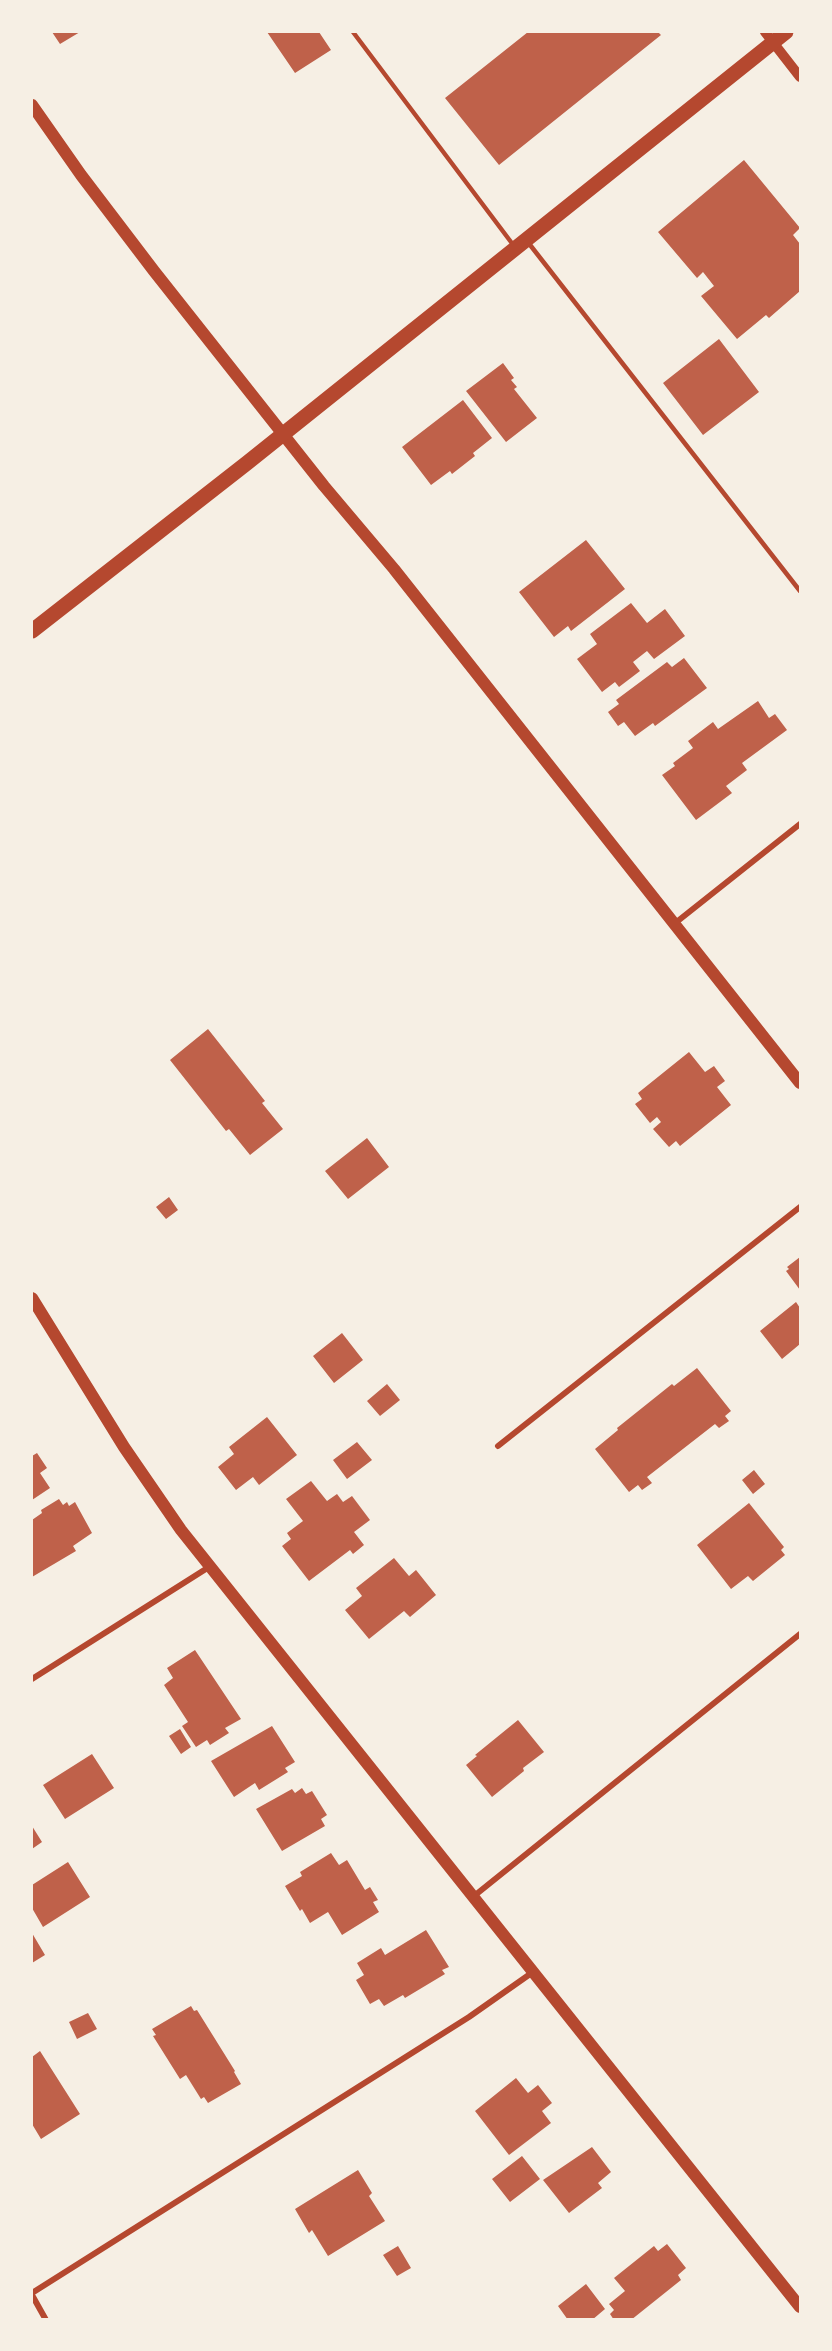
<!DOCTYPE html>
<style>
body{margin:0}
#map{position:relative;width:832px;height:2351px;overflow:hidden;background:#f6efe4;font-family:"Golos Text",sans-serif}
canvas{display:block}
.frame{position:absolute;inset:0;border:33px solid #f6efe4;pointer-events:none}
</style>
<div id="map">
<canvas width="832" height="2351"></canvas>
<div class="frame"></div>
</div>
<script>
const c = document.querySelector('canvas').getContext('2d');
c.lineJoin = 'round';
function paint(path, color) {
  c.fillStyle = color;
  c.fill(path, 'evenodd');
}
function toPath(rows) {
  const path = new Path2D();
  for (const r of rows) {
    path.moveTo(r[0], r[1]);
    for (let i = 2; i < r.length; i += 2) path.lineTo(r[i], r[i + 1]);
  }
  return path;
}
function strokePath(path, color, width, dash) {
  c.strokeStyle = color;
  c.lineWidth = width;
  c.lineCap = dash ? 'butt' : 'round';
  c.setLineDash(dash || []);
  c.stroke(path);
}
paint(toPath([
 [52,32,80,32,60,44],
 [267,32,319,32,331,50,295,73],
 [528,32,658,32,661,35,499,165,445,98],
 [744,160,800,228,793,235,800,244,800,291,769,318,766,315,737,339,701,296,714,286,703,272,697,278,658,232],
 [719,339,759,392,703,435,663,383],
 [503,363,514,378,511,380,517,387,514,389,537,418,506,442,466,391],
 [463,400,492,438,473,453,475,456,452,474,450,471,431,485,402,447],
 [586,540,625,589,571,631,568,626,554,637,519,592],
 [631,603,647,623,665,609,685,636,654,659,647,651,633,662,640,671,619,687,615,682,602,692,577,659,597,644,590,634],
 [684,658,707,688,655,726,653,723,635,736,624,722,618,726,608,712,619,704,616,700,667,662,672,667],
 [758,701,769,718,775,714,787,730,742,763,747,770,726,786,732,793,696,820,662,775,675,766,673,763,693,748,688,741,713,722,718,729],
 [208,1029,265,1101,262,1103,283,1129,250,1155,229,1129,226,1131,170,1060],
 [689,1052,705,1072,714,1066,725,1081,717,1087,731,1105,680,1146,676,1141,669,1147,653,1129,661,1122,657,1117,650,1123,635,1104,642,1099,638,1093],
 [367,1138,389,1167,348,1199,325,1171],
 [169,1197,178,1210,166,1219,156,1207],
 [800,1257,800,1290,786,1271,789,1269,787,1267],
 [796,1302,800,1308,800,1344,782,1359,760,1331],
 [342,1333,363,1360,334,1383,313,1356],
 [697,1368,731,1411,725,1416,729,1421,719,1428,715,1424,647,1477,652,1483,642,1490,638,1485,629,1492,595,1449,618,1430,617,1428,672,1384,674,1386],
 [387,1384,400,1400,380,1416,367,1401],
 [267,1417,297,1455,259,1485,253,1477,236,1490,218,1467,234,1454,229,1447],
 [357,1442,372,1460,347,1479,333,1460],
 [37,1453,47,1468,40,1473,50,1488,32,1500,32,1456],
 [754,1470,765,1484,753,1494,742,1480],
 [311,1481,327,1501,337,1494,343,1502,352,1496,370,1520,354,1532,364,1545,353,1554,350,1550,309,1581,282,1546,291,1539,287,1533,303,1521,286,1499],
 [59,1499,63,1505,67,1502,69,1506,75,1502,92,1533,73,1546,76,1551,32,1577,32,1520,42,1513,41,1510],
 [749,1503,784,1547,781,1550,785,1555,753,1581,748,1576,731,1589,697,1545],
 [394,1558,409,1576,416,1570,436,1595,410,1617,404,1611,369,1639,345,1610,362,1596,356,1588],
 [195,1650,241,1719,225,1728,229,1733,210,1745,207,1740,196,1747,182,1726,188,1722,164,1685,173,1678,167,1668],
 [518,1720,544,1752,523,1768,524,1771,492,1797,466,1765,477,1756,475,1755],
 [272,1726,295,1762,285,1768,288,1772,259,1790,255,1783,234,1797,211,1761],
 [180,1729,191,1747,181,1754,169,1736],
 [92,1754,114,1788,65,1819,43,1785],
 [302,1788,306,1794,312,1791,327,1815,321,1819,325,1826,282,1851,256,1809,292,1789,295,1793],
 [32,1826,42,1842,32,1849],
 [331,1853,339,1865,347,1860,365,1890,370,1887,378,1900,373,1902,379,1912,342,1935,328,1912,310,1923,302,1909,300,1911,285,1886,302,1876,300,1872],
 [68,1862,90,1897,43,1927,32,1908,32,1885],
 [426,1930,449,1967,442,1970,445,1974,405,1998,403,1995,384,2006,379,1999,370,2004,356,1980,364,1975,357,1963,381,1948,385,1955],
 [32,1933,45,1955,32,1963],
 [191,2006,194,2011,197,2010,235,2071,234,2072,241,2084,208,2103,204,2097,201,2099,186,2075,180,2079,153,2036,156,2035,152,2029],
 [88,2013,97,2029,77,2039,69,2022],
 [40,2051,80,2114,41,2139,32,2124,32,2057],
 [516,2078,528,2093,538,2085,552,2103,542,2111,551,2123,509,2155,475,2111],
 [592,2147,611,2172,598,2183,602,2188,569,2213,543,2180],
 [522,2156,540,2179,510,2202,492,2179],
 [358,2170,372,2193,369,2196,385,2221,328,2256,312,2230,309,2233,295,2209],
 [667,2244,686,2268,678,2275,681,2280,631,2320,614,2320,610,2314,614,2310,609,2304,625,2291,614,2278,654,2246,658,2251],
 [398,2246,411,2268,397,2276,383,2255],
 [586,2284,605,2309,592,2320,568,2320,558,2306]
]), '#bf614a');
strokePath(toPath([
 [353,32,514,246],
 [527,241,800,591]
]), '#b5482f', 4.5);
strokePath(toPath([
 [674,924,800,824],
 [498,1446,800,1207],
 [32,1679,209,1567],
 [474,1896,800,1634],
 [32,2293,469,2017,533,1972],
 [32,2295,46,2320]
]), '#b5482f', 6);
strokePath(toPath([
 [765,32,800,77]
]), '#b5482f', 10);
strokePath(toPath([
 [32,105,81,175,154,271,324,486,394,569,800,1083],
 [32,1298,124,1447,181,1530,800,2307]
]), '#b5482f', 12);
strokePath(toPath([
 [32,631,247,463,786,32]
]), '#b5482f', 15);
</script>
